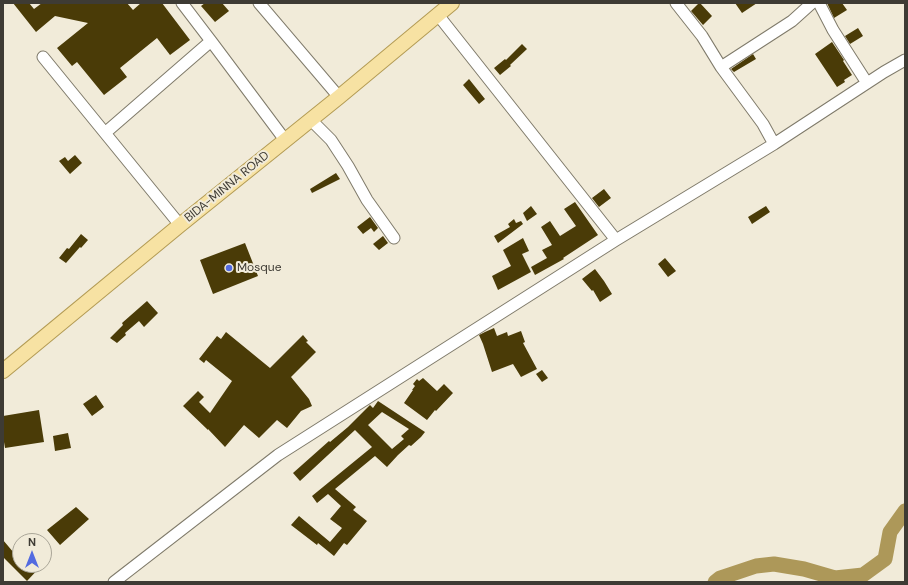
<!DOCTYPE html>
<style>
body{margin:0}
#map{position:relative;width:908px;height:585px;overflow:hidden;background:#f1ebd9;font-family:"DM Sans",sans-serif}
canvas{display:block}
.frame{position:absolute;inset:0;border:4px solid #3e3b34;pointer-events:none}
.north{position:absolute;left:12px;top:533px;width:40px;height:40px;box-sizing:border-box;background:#f1ebd9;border:1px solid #a9a597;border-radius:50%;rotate:0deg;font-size:11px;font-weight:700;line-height:16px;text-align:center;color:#3e3b34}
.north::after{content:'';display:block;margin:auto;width:14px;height:18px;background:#536be0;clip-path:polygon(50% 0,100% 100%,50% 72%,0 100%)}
</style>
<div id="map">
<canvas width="908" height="585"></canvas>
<div class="frame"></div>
<div class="north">N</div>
</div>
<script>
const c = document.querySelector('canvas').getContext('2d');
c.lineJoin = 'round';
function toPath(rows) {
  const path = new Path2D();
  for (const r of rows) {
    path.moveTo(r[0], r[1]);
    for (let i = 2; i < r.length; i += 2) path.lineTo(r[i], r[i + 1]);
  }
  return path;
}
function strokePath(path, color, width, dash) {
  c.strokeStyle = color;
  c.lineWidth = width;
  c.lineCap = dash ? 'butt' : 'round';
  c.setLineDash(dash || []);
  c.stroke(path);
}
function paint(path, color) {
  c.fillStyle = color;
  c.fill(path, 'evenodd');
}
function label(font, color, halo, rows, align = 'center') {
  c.font = font + ' "DM Sans",sans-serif';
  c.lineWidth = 4;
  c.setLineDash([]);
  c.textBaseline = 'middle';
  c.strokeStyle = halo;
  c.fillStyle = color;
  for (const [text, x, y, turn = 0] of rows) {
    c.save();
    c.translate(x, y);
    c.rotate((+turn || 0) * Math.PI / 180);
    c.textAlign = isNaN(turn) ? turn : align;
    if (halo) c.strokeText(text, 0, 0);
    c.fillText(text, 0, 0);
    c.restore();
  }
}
strokePath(toPath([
 [715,582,720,578,756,566,774,564,804,569,835,578,863,575,885,559,890,532,905,511]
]), '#ad9859', 15);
paint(toPath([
 [13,3,29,3,34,9,42,3,127,3,133,10,141,3,162,3,190,40,170,55,157,38,120,68,127,77,104,95,77,62,72,66,57,48,88,23,55,16,36,32],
 [205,3,222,3,229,11,215,22,201,6],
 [699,3,700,3,712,16,703,25,691,11],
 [735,3,757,3,742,13],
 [827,3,842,3,847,10,834,18],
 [858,28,863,36,850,44,845,36],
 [832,42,844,60,843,61,852,75,844,80,845,82,837,87,815,54],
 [522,44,527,49,510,65,511,66,500,75,494,68,505,59,506,60],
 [753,54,756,59,734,72,731,69],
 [469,79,485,99,479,104,463,85],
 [75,155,82,163,70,174,59,161,65,157,68,161],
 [336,173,340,179,312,193,310,189],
 [604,189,611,198,599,207,592,198],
 [575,202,598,235,563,258,564,259,535,275,531,267,547,258,542,250,552,245,541,227,550,221,560,236,576,226,564,209],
 [531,206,537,214,527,221,523,213],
 [766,206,770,212,752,224,748,217],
 [370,217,378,228,374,232,371,228,363,234,357,227],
 [514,219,516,223,521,221,523,224,498,243,494,236,510,227,508,224],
 [81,234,88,240,81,248,80,247,66,263,59,258,67,248,69,249],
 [383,236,388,243,379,250,373,244],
 [523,238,529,251,522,254,531,272,498,290,492,276,511,266,503,250],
 [245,243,258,276,213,294,200,260],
 [665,258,676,271,668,277,658,264],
 [595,269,604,281,612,294,600,302,593,290,592,291,582,279],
 [147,301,158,313,144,327,139,321,125,333,126,335,117,343,110,338,123,325,122,323],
 [494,328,497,336,507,332,508,336,521,331,525,342,523,343,537,369,521,377,513,364,492,372,483,344,479,335,485,332],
 [226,332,270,368,303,335,308,341,306,342,316,352,291,377,309,399,312,406,301,411,287,428,277,420,259,438,244,425,225,447,208,429,208,430,183,406,198,391,204,397,199,402,210,413,232,381,206,360,204,363,199,359,217,336,221,339],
 [542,370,548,378,542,382,536,374],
 [423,378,437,391,444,384,453,393,436,411,435,410,427,420,404,403,413,390,412,390,415,386,413,384,417,379,419,381],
 [96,395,104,407,92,416,83,404],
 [378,401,425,432,421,437,411,446,409,445,398,455,387,467,375,456,335,489,356,507,353,510,367,521,347,545,344,543,334,556,318,543,317,545,291,525,299,516,330,542,342,528,330,519,341,506,328,494,317,503,312,496,372,447,355,430,300,481,293,473,329,441,330,442,348,427,370,405,373,408],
 [382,412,409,429,401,436,404,439,392,449,368,425],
 [39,410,44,442,5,448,3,436,3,416],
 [68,433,71,448,55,451,53,436],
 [76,507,89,519,60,545,47,530],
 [3,540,14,553,20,548,20,565,42,565,27,581,3,557]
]), '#4a3b07');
const minor = toPath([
 [182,3,211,41],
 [259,3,339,97],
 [676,3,702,36,721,67,763,124,774,144],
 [819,3,833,30,867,83],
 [438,15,616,240],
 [43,57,180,225],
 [721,67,792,21,812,3],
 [311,120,331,140,348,166,367,200,394,238],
 [105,133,211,41,285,140],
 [114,582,278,455,616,240,774,144,884,72,905,60]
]);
const major = toPath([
 [3,371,180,225,339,97,452,3]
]);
strokePath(minor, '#7f7a6a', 13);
strokePath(major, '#b39b54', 16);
strokePath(minor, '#fff', 11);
strokePath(major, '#f7e2a3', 14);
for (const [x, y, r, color] of [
 [229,268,4,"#536be0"]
]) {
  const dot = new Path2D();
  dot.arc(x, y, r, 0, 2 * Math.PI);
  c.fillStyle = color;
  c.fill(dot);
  strokePath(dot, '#f1ebd9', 1.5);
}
label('12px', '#3e3b34', '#f1ebd9', [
 ["BIDA-MINNA ROAD",227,187,-39]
]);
label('12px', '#3e3b34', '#f1ebd9', [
 ["Mosque",237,268]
], 'left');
</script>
